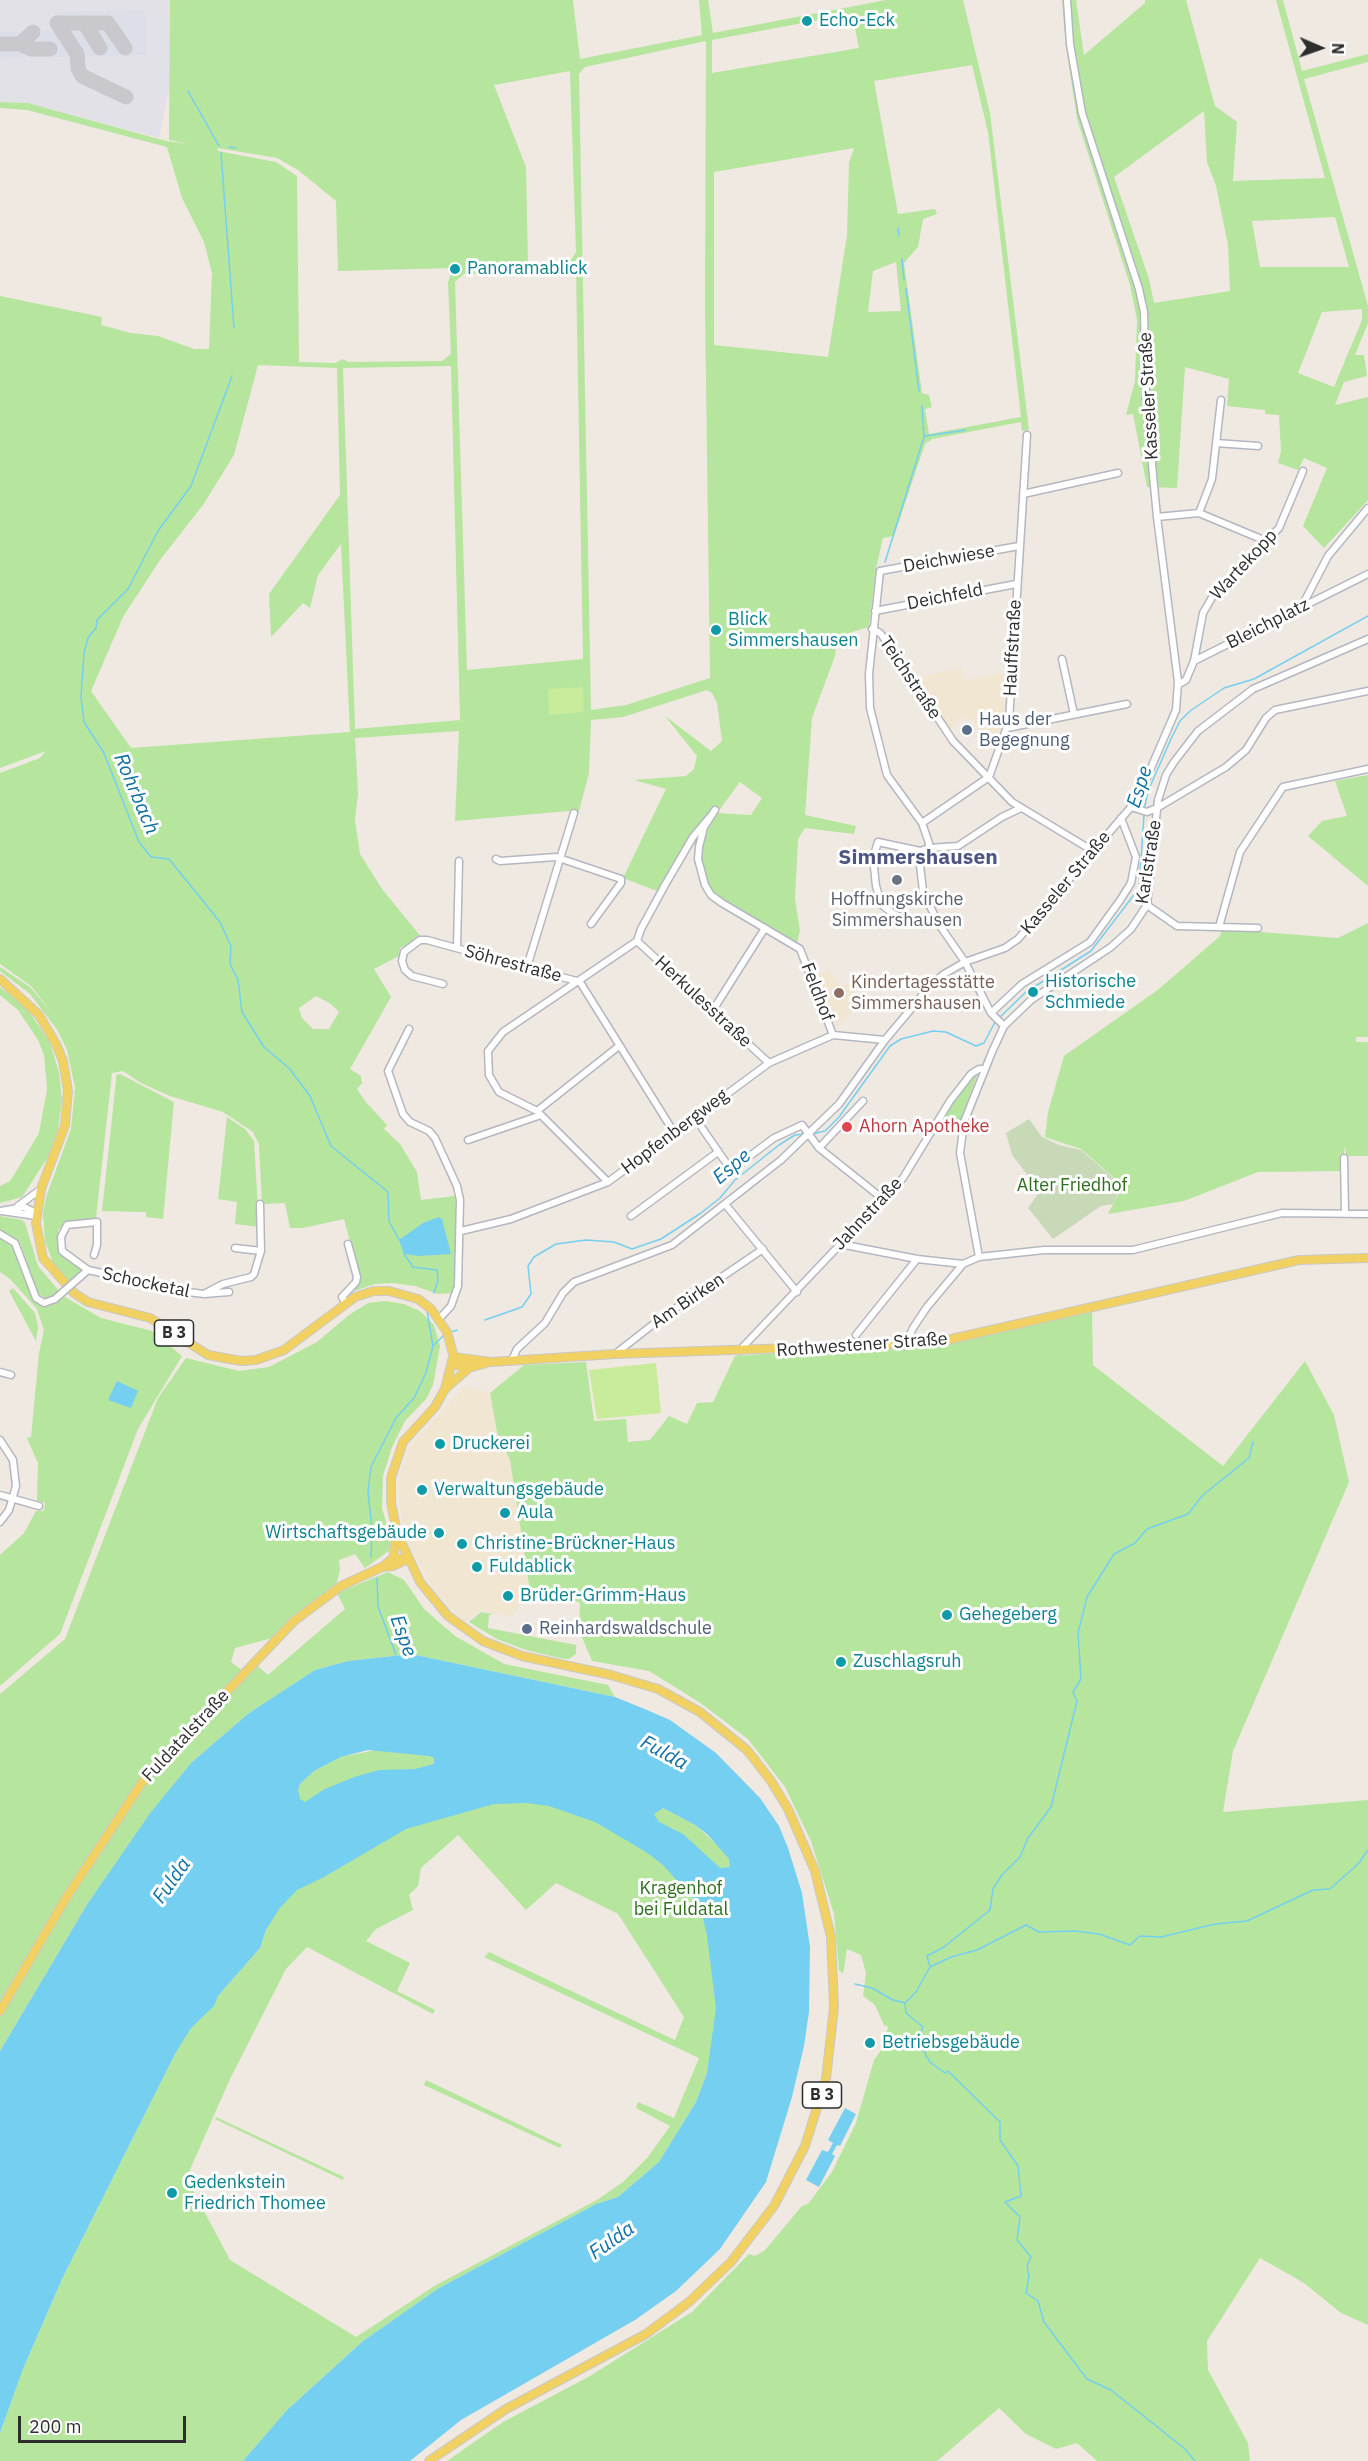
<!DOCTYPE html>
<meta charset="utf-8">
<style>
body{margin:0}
#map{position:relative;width:1368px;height:2461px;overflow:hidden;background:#efe9e1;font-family:"IBM Plex Sans",sans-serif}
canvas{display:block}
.north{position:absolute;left:1290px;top:18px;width:60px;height:60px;-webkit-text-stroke:4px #fff;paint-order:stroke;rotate:92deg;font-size:16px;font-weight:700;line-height:24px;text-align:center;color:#2e2e2e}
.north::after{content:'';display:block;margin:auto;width:21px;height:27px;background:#2e2e2e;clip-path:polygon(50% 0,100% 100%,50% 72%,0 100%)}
.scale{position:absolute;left:18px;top:2416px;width:168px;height:27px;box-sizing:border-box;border:3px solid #2e2e2e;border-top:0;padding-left:8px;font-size:18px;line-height:21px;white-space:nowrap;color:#2e2e2e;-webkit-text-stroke:4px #fff;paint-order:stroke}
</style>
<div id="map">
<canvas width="1368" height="2461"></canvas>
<div class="north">N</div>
<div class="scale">200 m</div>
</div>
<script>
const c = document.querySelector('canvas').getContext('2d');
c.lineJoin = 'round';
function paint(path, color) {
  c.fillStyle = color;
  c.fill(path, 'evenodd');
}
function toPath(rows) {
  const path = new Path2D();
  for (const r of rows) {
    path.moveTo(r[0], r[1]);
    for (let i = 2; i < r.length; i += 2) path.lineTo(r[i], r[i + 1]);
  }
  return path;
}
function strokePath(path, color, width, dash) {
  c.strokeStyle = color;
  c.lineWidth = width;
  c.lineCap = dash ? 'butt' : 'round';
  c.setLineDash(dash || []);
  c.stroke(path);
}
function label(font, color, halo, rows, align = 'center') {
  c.font = font + ' "IBM Plex Sans",sans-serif';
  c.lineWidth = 6;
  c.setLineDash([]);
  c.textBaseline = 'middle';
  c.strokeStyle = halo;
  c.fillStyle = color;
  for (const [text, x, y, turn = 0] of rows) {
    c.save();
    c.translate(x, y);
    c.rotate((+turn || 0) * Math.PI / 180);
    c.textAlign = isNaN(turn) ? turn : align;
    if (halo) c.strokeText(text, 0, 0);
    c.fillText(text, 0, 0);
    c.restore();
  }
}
paint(toPath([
 [0,0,170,0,171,79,159,138,28,103,0,102]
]), '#e3e1e8');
paint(toPath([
 [962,668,965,680,1010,672,1006,722,997,746,965,715,949,730,914,678],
 [829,969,840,986,850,984,862,1001,834,1030,815,977],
 [465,1386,490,1393,497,1432,510,1460,530,1591,511,1617,480,1610,465,1623,439,1596,413,1554,401,1519,398,1483,407,1449]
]), '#f0e6d1');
paint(toPath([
 [145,10,146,55,0,58,0,32,57,31,57,12]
]), '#dcdee8');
paint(toPath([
 [170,0,573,0,580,59,702,35,699,0,708,0,713,33,886,0,963,0,990,113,1029,430,1022,431,1021,422,932,439,925,444,894,536,883,538,876,568,869,627,852,632,837,643,835,656,812,718,805,815,856,826,854,834,805,828,798,839,795,899,800,931,796,947,716,896,705,878,699,861,701,848,688,842,657,891,623,878,666,789,634,780,686,776,694,769,697,756,665,716,711,751,722,741,717,703,712,693,707,690,623,717,591,720,589,773,578,815,569,811,455,821,459,731,355,738,358,794,355,820,360,854,382,889,422,938,400,948,399,956,374,969,391,997,350,1069,361,1076,362,1083,357,1089,365,1101,387,1125,384,1129,400,1144,417,1172,421,1200,455,1196,458,1231,457,1278,453,1293,438,1294,415,1286,392,1283,375,1284,348,1293,360,1283,360,1278,344,1219,303,1228,290,1228,285,1203,262,1204,259,1144,253,1132,223,1112,170,1096,141,1083,123,1071,112,1073,96,1218,65,1223,58,1230,58,1242,62,1256,81,1269,81,1274,69,1282,55,1268,45,1241,43,1214,46,1197,71,1129,75,1088,67,1050,58,1031,30,994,0,971,0,967,30,987,53,1014,31,986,0,964,0,773,40,758,46,751,0,768,0,296,102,317,101,325,131,333,158,336,194,349,209,349,212,273,204,242,182,198,167,147,27,110,0,108,0,102,28,103,166,141,189,144,169,140],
 [846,15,853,18,859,48,712,73,712,40],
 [706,41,705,307,710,678,626,705,591,710,579,74,585,67],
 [972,65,988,132,1021,417,929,434,925,409,932,407,929,395,922,393,904,263,918,247,923,219,937,214,935,209,898,214,874,81],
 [570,71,576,252,571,260,528,266,526,167,494,85],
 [217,148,277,158,298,170,336,201,338,271,453,268,448,282,451,354,442,361,349,362,342,359,336,363,299,362,297,176,276,162,218,151],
 [854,148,849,163,847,235,828,357,714,345,714,172],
 [896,262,901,311,868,312,873,271],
 [576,270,583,659,467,670,455,282,464,274],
 [258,365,337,368,340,495,269,594,271,637,303,603,310,608,318,575,341,544,350,732,131,748,91,691,123,617,160,560,203,505,234,455],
 [451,366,460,720,355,729,343,368],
 [740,782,762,798,751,815,717,813],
 [316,996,331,1004,339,1012,329,1029,313,1029,302,1018,299,1008],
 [1062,0,1076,0,1084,55,1145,3,1145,0,1186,0,1215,106,1237,122,1233,181,1325,178,1276,0,1283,0,1302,71,1368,54,1368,62,1304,79,1368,306,1368,323,1355,355,1364,355,1367,376,1344,382,1335,405,1368,397,1368,500,1324,548,1303,526,1327,468,1304,458,1298,470,1278,463,1281,451,1279,415,1265,414,1265,410,1227,406,1229,379,1185,367,1177,488,1147,487,1133,414,1126,415,1135,381,1137,320,1130,285,1077,119,1066,47],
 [1204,111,1207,162,1216,186,1228,245,1230,291,1154,303,1149,279,1114,177],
 [1335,217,1349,267,1260,267,1252,221],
 [1362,309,1362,320,1334,387,1298,373,1322,312],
 [1368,775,1368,886,1308,836,1322,821,1347,816,1335,781],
 [1368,923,1368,1037,1356,1037,1356,1042,1368,1042,1368,1156,1346,1156,1345,1146,1341,1171,1258,1172,1184,1201,1108,1214,1125,1182,1113,1177,1081,1149,1045,1137,1048,1112,1064,1056,1159,989,1220,936,1222,929,1338,938],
 [0,987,27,1008,50,1043,59,1072,62,1099,58,1130,48,1157,22,1197,0,1203,0,1186,10,1181,17,1170,39,1133,47,1089,44,1055,38,1040,18,1010,0,995],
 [978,1073,960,1122,943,1117,952,1102],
 [120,1074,174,1102,163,1219,146,1217,146,1212,143,1212,102,1211,116,1081,116,1075],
 [227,1117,245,1129,254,1141,259,1227,235,1224,237,1202,218,1199],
 [0,1216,22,1220,25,1223,38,1266,59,1291,54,1298,45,1298,38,1293,20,1243,0,1230],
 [0,1238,12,1247,30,1292,39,1305,47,1306,65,1297,101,1318,152,1331,182,1356,138,1429,60,1634,0,1686,0,1555,24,1533,36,1511,44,1511,45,1503,37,1501,38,1463,27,1438,31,1437,39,1353,44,1330,37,1309,10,1279,0,1272],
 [13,1288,35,1313,38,1326,36,1341,9,1291],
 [386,1301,404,1304,420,1311,434,1325,440,1346,433,1385,426,1399,405,1421,392,1447,383,1476,382,1508,391,1540,390,1550,365,1568,355,1554,339,1560,340,1570,336,1585,292,1619,272,1638,235,1648,231,1662,243,1671,258,1666,268,1675,345,1609,337,1593,388,1572,404,1580,424,1609,455,1636,504,1664,608,1685,615,1697,411,1654,348,1661,315,1670,249,1713,192,1762,151,1813,88,1903,0,2051,0,1694,65,1639,158,1398,186,1358,239,1371,269,1367,317,1342,349,1315,368,1303],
 [1092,1311,1093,1365,1223,1466,1305,1361,1334,1415,1349,1482,1233,1751,1223,1812,1368,1800,1368,2325,1341,2313,1304,2283,1260,2258,1207,2341,1208,2370,1248,2443,1250,2461,1097,2461,1077,2443,1056,2449,1026,2434,999,2408,937,2461,447,2461,503,2422,590,2376,692,2312,749,2254,755,2256,765,2250,802,2206,808,2204,832,2172,856,2123,874,2060,881,2050,888,2027,884,2025,875,2005,863,1996,866,1973,861,1955,847,1949,843,1974,839,1970,834,1914,811,1841,785,1787,748,1739,699,1702,649,1671,592,1661,579,1630,580,1603,552,1589,546,1599,530,1591,510,1460,497,1432,490,1393,524,1365,586,1362,594,1421,626,1419,628,1442,650,1440,669,1416,687,1424,697,1403,713,1402,735,1356,923,1343],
 [481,1612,493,1614,489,1615,488,1628,576,1645,576,1654,569,1659,564,1659,526,1650,497,1639,469,1622],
 [376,1750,406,1751,663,1808,695,1825,720,1847,730,1859,741,1885,707,2073,696,2102,659,2162,618,2197,596,2204,439,2288,363,2341,287,2410,243,2461,0,2461,0,2433,23,2369,62,2279,175,2054,191,2027,214,2006,218,1996,260,1948,267,1928,291,1801,300,1784,314,1771,341,1757],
 [458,1835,526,1910,556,1883,618,1914,684,2017,675,2040,489,1952,484,1957,699,2058,674,2118,638,2102,636,2108,670,2126,648,2157,623,2182,597,2200,436,2285,356,2337,230,2260,188,2181,185,2181,230,2079,286,1969,307,1947,433,2014,435,2010,397,1991,410,1963,366,1941,376,1929,413,1910,409,1895,418,1886,421,1868],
 [426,2080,562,2145,560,2148,424,2085],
 [216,2117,344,2177,343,2180,215,2119]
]), '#b6e59e');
paint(toPath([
 [1029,1119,1042,1137,1059,1145,1081,1150,1112,1177,1124,1182,1113,1204,1101,1206,1053,1239,1028,1208,1040,1191,1012,1155,1006,1133]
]), '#c8d9b8');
paint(toPath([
 [583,687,584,712,549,715,548,689],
 [656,1363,661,1413,597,1419,589,1370]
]), '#c9ec9a');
paint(toPath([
 [439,1217,442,1219,451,1254,419,1256,404,1254,399,1240,423,1223],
 [117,1381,138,1391,131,1408,108,1400],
 [411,1654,615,1697,647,1710,670,1720,716,1753,760,1798,779,1826,788,1848,802,1893,810,1947,809,2012,804,2046,792,2097,766,2182,720,2249,676,2291,635,2320,461,2420,410,2461,243,2461,287,2410,363,2341,439,2288,596,2204,618,2197,659,2162,696,2102,707,2073,716,2008,707,1936,703,1918,695,1901,663,1865,646,1852,595,1822,549,1806,527,1803,494,1804,406,1829,324,1877,297,1890,279,1909,266,1930,260,1948,218,1996,214,2006,191,2028,175,2054,62,2279,23,2369,0,2433,0,2051,88,1903,151,1812,192,1762,249,1713,315,1670,348,1661],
 [368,1750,429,1756,434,1758,434,1764,415,1769,379,1770,354,1777,323,1790,305,1802,300,1799,298,1790,300,1784,314,1771,341,1757],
 [663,1808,695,1825,708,1835,729,1859,730,1867,720,1868,683,1834,659,1822,654,1814],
 [845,2108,856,2114,840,2146,837,2145,832,2154,835,2156,819,2187,806,2180,822,2150,828,2152,833,2143,828,2140]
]), '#75cff0');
strokePath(toPath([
 [188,91,219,146],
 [229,147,236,148],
 [221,153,234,328],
 [898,228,899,236],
 [902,259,904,280],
 [906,288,919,391],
 [232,376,191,486,158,531,128,589,97,620,96,628,88,638,84,653,81,697,84,722,104,753,139,842,151,857,169,859,220,922,231,946,230,964,238,980,242,1012,264,1047,289,1068,310,1096,331,1146,388,1192,389,1221,399,1240],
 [925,436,966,430],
 [885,562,924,437,922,406],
 [1144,810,1148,791,1171,739,1180,721,1190,711,1224,688,1254,679,1368,616],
 [1000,1017,1026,992,1091,951,1124,908,1139,888,1144,815],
 [812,1134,825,1131,839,1117,890,1046,901,1039,933,1031,946,1032,976,1046,984,1043,995,1022],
 [404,1254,413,1267,437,1270,438,1280,434,1293],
 [427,1311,433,1346],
 [485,1320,522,1307,531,1294,528,1266,534,1257,556,1244,586,1240,614,1242,632,1249,661,1239,701,1213,720,1198,735,1180,779,1145,795,1135,804,1134],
 [451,1332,457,1330],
 [371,1557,372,1529,368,1492,371,1467,396,1418,414,1398,426,1373,433,1346,444,1335],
 [377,1578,378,1606,396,1655],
 [930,1967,927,1956,944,1947,990,1910,993,1889,1002,1875,1020,1857,1028,1838,1051,1807,1077,1701,1073,1692,1081,1679,1078,1633,1087,1597,1114,1554,1135,1543,1147,1529,1188,1514,1203,1495,1249,1458,1253,1442],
 [855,1984,872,1988,893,2000,905,2003,906,2013,923,2027,920,2034,926,2056,931,2063,945,2073,948,2071,1000,2122,1000,2140,1018,2166,1021,2196,1005,2202,1020,2217,1017,2240,1031,2257,1027,2266,1029,2276,1026,2293,1038,2301,1044,2322,1087,2379,1111,2390,1185,2449,1195,2461],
 [905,2003,916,1992,930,1967,951,1957,977,1950,1026,1925,1039,1932,1074,1931,1099,1934,1130,1945,1140,1936,1161,1937,1215,1924,1247,1921,1313,1890,1330,1889,1359,1863,1368,1850]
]), '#75cff0', 1.5);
strokePath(toPath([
 [57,23,77,54,78,68,82,76,126,97],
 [57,23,108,23,125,48],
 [82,23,87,27,100,48],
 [0,44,20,44,31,49,50,49],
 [20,44,33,32]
]), '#c9c8cc', 15);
const minor = toPath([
 [1216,443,1258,446],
 [1023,494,1118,473],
 [1199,513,1212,479,1221,400],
 [1157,517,1199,513,1266,541],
 [1301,608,1328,556,1368,508],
 [875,611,1016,584],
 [872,629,880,633,891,647,953,741,1012,802,1093,851],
 [1062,659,1074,714],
 [1194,661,1368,574],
 [1178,685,1186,680,1194,661,1203,613,1214,594,1279,528,1303,471],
 [1007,728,1127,704],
 [1131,807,1147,812,1157,808,1226,767,1246,750,1266,718,1275,710,1368,691],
 [715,810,704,827,699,847,698,859,705,885,711,895,722,903,800,949,833,1035],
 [922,823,989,777,1009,721,1027,435],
 [929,848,958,846,1002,817,1021,808],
 [920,851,878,842,873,858,876,886,882,905,895,915,929,924,938,923],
 [496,859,500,861,556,857,621,879,621,883,591,924],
 [1147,905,1177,926,1258,928],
 [1219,927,1240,852,1283,787,1368,769],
 [637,941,769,1063],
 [457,948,459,861],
 [527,967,574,813],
 [443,984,412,976,405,970,402,961,404,952,420,940,427,940,580,982,675,1134],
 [713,1010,765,928],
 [991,1013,1022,984,1090,942,1121,899,1131,883,1136,857,1121,818],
 [1004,1026,991,1013,965,962,938,923,923,891,919,857,920,851,929,848,929,843,922,823,887,775,870,708,869,674,880,571,1019,546],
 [409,1029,388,1071,403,1114,410,1122,429,1131,435,1138,457,1186,460,1200,458,1286,451,1306,439,1319],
 [537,1111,619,1046],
 [702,1128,731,1170,774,1138,802,1125,819,1148,883,1199],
 [468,1140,541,1115],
 [819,1148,863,1101],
 [1344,1158,1345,1212],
 [608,1182,537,1111,499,1092,489,1075,488,1051,503,1032,637,941,641,929,665,885,693,837,710,817],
 [725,1204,797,1292],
 [18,1206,41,1189],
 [0,1211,24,1207,36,1213],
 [2,1211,36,1216],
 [631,1216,718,1152],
 [461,1231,511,1219,608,1182,769,1063,833,1035,885,1040],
 [0,1234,15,1243,36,1298,44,1303,55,1299],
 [840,1244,917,1259,963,1264],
 [235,1248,261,1251],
 [979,1257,1044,1250,1133,1250,1282,1213,1368,1214],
 [88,1270,188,1292,204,1294,229,1292],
 [80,1277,88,1270,62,1251,61,1237,67,1225,97,1222,97,1245,94,1255],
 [204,1294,223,1284,251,1277,254,1274,261,1251,260,1204],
 [346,1304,342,1297,356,1282,357,1277,348,1244],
 [856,1335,917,1259],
 [905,1346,913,1328,927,1307,963,1264,979,1257,960,1153,964,1122,992,1052,1004,1026,1031,1000,1111,947,1131,929,1147,905,1158,800,1166,775,1174,762,1198,731,1253,689,1368,639],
 [739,1351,903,1178,950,1101,971,1074,979,1069,984,1069],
 [615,1354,660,1319,763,1249],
 [512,1360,517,1349,545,1323,563,1293,574,1282,672,1245,781,1160,839,1104,885,1040,931,985,944,974,965,962,1005,948,1018,939,1131,807,1141,791,1176,710,1178,682,1157,517,1146,401,1144,312,1139,289,1082,113,1070,44,1067,0],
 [0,1372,11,1375],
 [0,1440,13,1460,16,1486,9,1510,0,1522],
 [0,1495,39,1506]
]);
const major = toPath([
 [0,979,39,1015,56,1044,63,1061,68,1091,65,1125,41,1189,36,1223,43,1258,74,1293,88,1302,150,1318,208,1355,241,1361,256,1360,284,1350,355,1297,374,1291,389,1291,418,1299,431,1309,447,1332,456,1365,469,1368,490,1362],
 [453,1357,491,1362,615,1354,934,1343,1299,1260,1368,1258],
 [445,1389,469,1368],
 [393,1558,397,1534],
 [382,1567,393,1566,408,1559],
 [0,2011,66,1898,145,1778,294,1621,341,1586,382,1567,393,1558,408,1559],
 [429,2461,506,2409,646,2334,689,2302,731,2262,774,2206,805,2146,826,2079,834,2007,831,1937,815,1871,788,1809,771,1781,747,1750,700,1712,658,1689,611,1675,522,1656,483,1641,448,1616,420,1582,397,1533,391,1502,391,1478,403,1442,435,1407,445,1389,453,1357]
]);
strokePath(minor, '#b4b7c1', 9);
strokePath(major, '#c9c9c9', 10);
strokePath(minor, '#fff', 6);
strokePath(major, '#f2d163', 8);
const minorBridge = toPath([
 [55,1299,80,1277]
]);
strokePath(minorBridge, '#b4b7c1', 9, []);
strokePath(minorBridge, '#fff', 6);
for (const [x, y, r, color] of [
 [807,21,6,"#0f9aa8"],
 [455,269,6,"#0f9aa8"],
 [716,630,6,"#0f9aa8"],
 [967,730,6,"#5c6f8a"],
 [897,880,6,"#6b7280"],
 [1033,992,6,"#0f9aa8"],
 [839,993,6,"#8d6e63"],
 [847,1127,6,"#e0444e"],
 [440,1444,6,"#0f9aa8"],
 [422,1490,6,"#0f9aa8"],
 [505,1513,6,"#0f9aa8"],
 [439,1533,6,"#0f9aa8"],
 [462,1544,6,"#0f9aa8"],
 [477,1567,6,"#0f9aa8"],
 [508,1596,6,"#0f9aa8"],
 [947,1615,6,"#0f9aa8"],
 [527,1629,6,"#5c6f8a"],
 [841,1662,6,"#0f9aa8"],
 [870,2043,6,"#0f9aa8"],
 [172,2193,6,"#0f9aa8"]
]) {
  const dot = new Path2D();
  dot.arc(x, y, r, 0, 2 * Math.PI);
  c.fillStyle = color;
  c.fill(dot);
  strokePath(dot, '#fff', 2);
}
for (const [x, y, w] of [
 [174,1333,39],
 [822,2095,39]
]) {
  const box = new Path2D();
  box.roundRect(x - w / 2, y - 13, w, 26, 4.5);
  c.fillStyle = '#fff';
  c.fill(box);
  strokePath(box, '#2e2e2e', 1.5);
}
label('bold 16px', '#2e2e2e', null, [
 ["B 3",174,1333],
 ["B 3",822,2095]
]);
label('18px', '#0d838f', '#fff', [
 ["Echo-Eck",819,21],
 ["Panoramablick",467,269],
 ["Blick",728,620],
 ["Simmershausen",728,641],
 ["Historische",1045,982],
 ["Schmiede",1045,1003],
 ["Druckerei",452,1444],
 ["Verwaltungsgebäude",434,1490],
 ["Aula",517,1513],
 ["Wirtschaftsgebäude",427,1533,"right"],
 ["Christine-Brückner-Haus",474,1544],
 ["Fuldablick",489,1567],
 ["Brüder-Grimm-Haus",520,1596],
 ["Gehegeberg",959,1615],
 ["Zuschlagsruh",853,1662],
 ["Betriebsgebäude",882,2043],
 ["Gedenkstein",184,2183],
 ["Friedrich Thomee",184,2204]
], 'left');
label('18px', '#2e2e2e', '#fff', [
 ["Kasseler Straße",1149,396,-93],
 ["Deichwiese",949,559,-10],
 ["Wartekopp",1244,565,-47],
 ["Deichfeld",945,597,-11],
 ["Bleichplatz",1268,624,-27],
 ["Hauffstraße",1013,648,-87],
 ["Teichstraße",910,678,56],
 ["Karlstraße",1149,862,-81],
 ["Kasseler Straße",1066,883,-50],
 ["Söhrestraße",513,964,15],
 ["Feldhof",817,992,69],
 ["Herkulesstraße",703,1002,43],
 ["Hopfenbergweg",675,1132,-37],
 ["Jahnstraße",868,1214,-47],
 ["Schocketal",146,1283,12],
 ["Am Birken",688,1301,-34],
 ["Rothwestener Straße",862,1345,-4],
 ["Fuldatalstraße",186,1736,-47]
]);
label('18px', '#4e5e75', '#fff', [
 ["Haus der",979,720],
 ["Begegnung",979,741],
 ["Reinhardswaldschule",539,1629]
], 'left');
label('18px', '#5b616d', '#fff', [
 ["Hoffnungskirche",897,900],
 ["Simmershausen",897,921]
]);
label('18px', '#785e54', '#fff', [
 ["Kindertagesstätte",851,983],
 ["Simmershausen",851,1004]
], 'left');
label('18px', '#be3a42', '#fff', [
 ["Ahorn Apotheke",859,1127]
], 'left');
label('18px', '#2c6e1b', '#fff', [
 ["Alter Friedhof",1072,1186],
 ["Kragenhof",681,1889],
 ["bei Fuldatal",681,1910]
]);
label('italic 20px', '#0d6fa3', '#fff', [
 ["Espe",1140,787,-72],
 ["Rohrbach",136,794,67],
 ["Espe",732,1167,-40],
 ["Espe",403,1636,70],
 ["Fulda",664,1753,29],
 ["Fulda",172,1881,-55],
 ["Fulda",612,2241,-35]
]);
label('bold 21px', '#4d5680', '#fff', [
 ["Simmershausen",918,858]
]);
</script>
